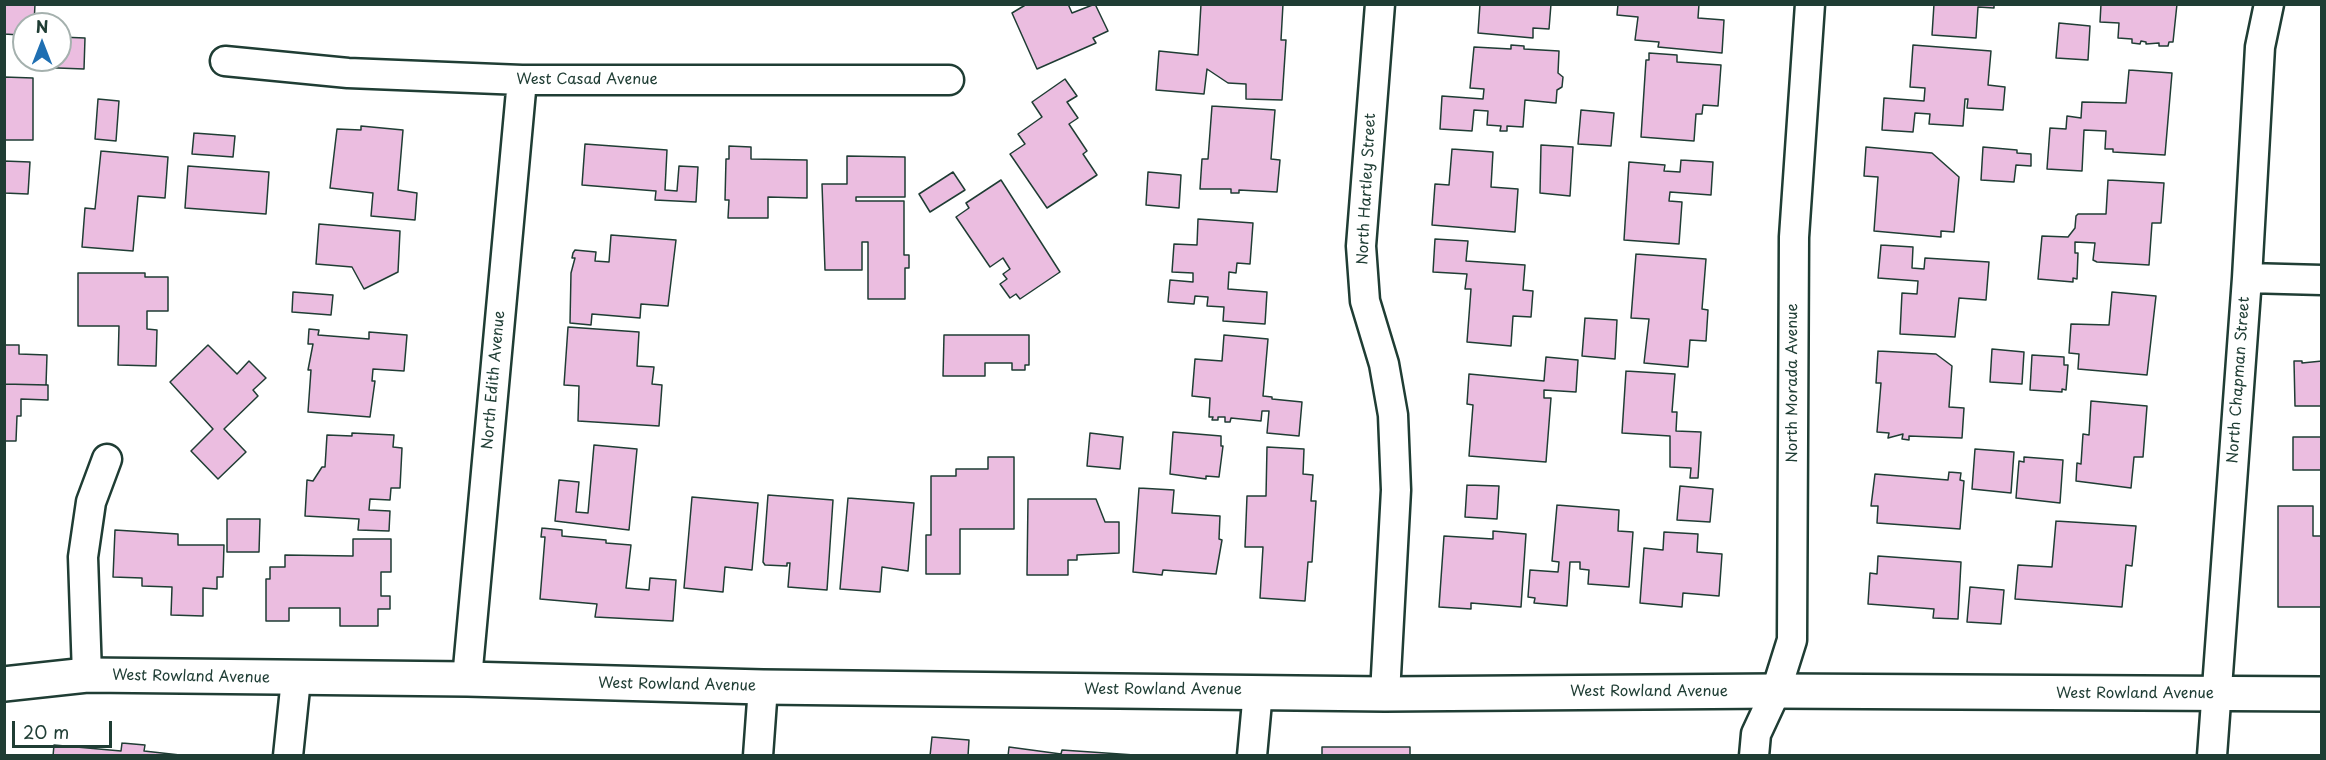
<!DOCTYPE html>
<style>
body{margin:0}
#map{position:relative;width:2326px;height:760px;overflow:hidden;background:#fff;font-family:"Playpen Sans",sans-serif}
canvas{display:block}
.frame{position:absolute;inset:0;border:6px solid #1f3d34;pointer-events:none}
.north{position:absolute;left:12px;top:12px;width:60px;height:60px;box-sizing:border-box;background:#fff;border:2px solid #a5b1ae;border-radius:50%;rotate:0deg;font-size:16px;font-weight:700;line-height:24px;text-align:center;color:#1f3d34}
.north::after{content:'';display:block;margin:auto;width:21px;height:27px;background:#1f6fb2;clip-path:polygon(50% 0,100% 100%,50% 72%,0 100%)}
.scale{position:absolute;left:12px;top:721px;width:100px;height:27px;box-sizing:border-box;border:3px solid #1f3d34;border-top:0;padding-left:8px;font-size:18px;line-height:21px;white-space:nowrap;color:#1f3d34;-webkit-text-stroke:4px #fff;paint-order:stroke}
</style>
<div id="map">
<canvas width="2326" height="760"></canvas>
<div class="frame"></div>
<div class="north">N</div>
<div class="scale">20 m</div>
</div>
<script>
const c = document.querySelector('canvas').getContext('2d');
c.lineJoin = 'round';
function paint(path, color) {
  c.fillStyle = color;
  c.fill(path, 'evenodd');
}
function toPath(rows) {
  const path = new Path2D();
  for (const r of rows) {
    path.moveTo(r[0], r[1]);
    for (let i = 2; i < r.length; i += 2) path.lineTo(r[i], r[i + 1]);
  }
  return path;
}
function strokePath(path, color, width, dash) {
  c.strokeStyle = color;
  c.lineWidth = width;
  c.lineCap = dash ? 'butt' : 'round';
  c.setLineDash(dash || []);
  c.stroke(path);
}
function label(font, color, halo, rows, align = 'center') {
  c.font = font + ' "Playpen Sans",sans-serif';
  c.lineWidth = 5;
  c.setLineDash([]);
  c.textBaseline = 'middle';
  c.strokeStyle = halo;
  c.fillStyle = color;
  for (const [text, x, y, turn = 0] of rows) {
    c.save();
    c.translate(x, y);
    c.rotate((+turn || 0) * Math.PI / 180);
    c.textAlign = isNaN(turn) ? turn : align;
    if (halo) c.strokeText(text, 0, 0);
    c.fillText(text, 0, 0);
    c.restore();
  }
}
const building = toPath([
 [4,4,35,4,34,24,24,24,24,33,20,35,4,34,4,4],
 [1027,4,1068,4,1072,13,1095,4,1108,31,1093,38,1096,43,1037,69,1012,13,1027,4],
 [1201,4,1283,4,1281,40,1286,40,1282,100,1246,99,1246,84,1228,83,1207,69,1204,94,1156,90,1159,51,1198,55,1201,4],
 [1480,4,1551,4,1549,29,1533,28,1533,38,1478,33,1480,4],
 [1618,4,1699,4,1698,18,1724,20,1722,53,1658,47,1659,42,1635,40,1638,17,1617,15,1618,4],
 [1934,4,1994,4,1994,8,1978,7,1976,38,1932,35,1934,4],
 [2101,4,2177,4,2173,42,2169,42,2168,46,2159,46,2159,43,2146,44,2146,42,2141,41,2140,44,2132,43,2132,39,2118,38,2119,23,2100,22,2101,4],
 [2059,23,2090,26,2088,60,2056,58,2059,23],
 [60,37,85,38,84,69,32,67,33,60,60,60,60,37],
 [1511,45,1524,46,1524,49,1559,51,1558,73,1563,77,1562,87,1557,90,1556,103,1525,100,1523,127,1507,126,1507,131,1500,131,1501,126,1487,125,1488,111,1474,110,1472,131,1440,129,1442,96,1483,99,1484,89,1470,88,1474,47,1511,49,1511,45],
 [1913,45,1991,51,1988,85,2005,87,2003,110,1967,108,1968,99,1965,99,1963,126,1929,124,1930,114,1915,113,1913,132,1882,130,1884,98,1924,101,1925,88,1910,87,1913,45],
 [1649,53,1677,55,1677,62,1721,65,1718,106,1703,105,1702,114,1696,114,1694,141,1641,137,1646,60,1649,60,1649,53],
 [2129,70,2172,73,2165,155,2113,152,2113,149,2105,149,2106,131,2084,130,2082,171,2047,169,2050,128,2066,129,2067,116,2081,118,2082,102,2126,103,2129,70],
 [4,77,33,78,33,140,4,140,4,77],
 [1065,79,1077,96,1067,102,1078,118,1069,124,1087,151,1083,154,1097,175,1047,208,1010,154,1025,144,1018,134,1042,117,1032,102,1065,79],
 [98,99,119,101,116,141,95,139,98,99],
 [1212,106,1275,110,1271,159,1280,160,1277,192,1239,190,1239,193,1231,193,1231,189,1200,189,1202,159,1208,159,1212,106],
 [1581,110,1614,113,1611,146,1578,144,1581,110],
 [361,126,403,130,398,190,417,193,415,220,371,216,373,193,330,188,337,129,361,130,361,126],
 [194,133,235,136,233,157,192,154,194,133],
 [585,144,667,150,665,190,677,191,679,166,698,167,696,202,655,200,656,191,582,185,585,144],
 [1541,145,1573,147,1570,196,1540,193,1541,145],
 [729,146,751,147,751,159,807,160,807,198,768,197,768,218,728,218,729,200,725,200,726,159,729,159,729,146],
 [1866,147,1932,153,1959,177,1954,232,1941,231,1941,237,1874,231,1878,177,1864,176,1866,147],
 [1983,147,2017,150,2017,153,2031,154,2031,166,2016,165,2014,182,1981,180,1983,147],
 [1452,149,1493,152,1491,187,1518,189,1515,232,1432,225,1435,184,1449,185,1452,149],
 [101,151,168,157,165,198,138,196,133,251,82,247,85,208,95,209,101,151],
 [847,156,905,157,905,197,856,197,856,201,904,201,904,255,909,255,909,268,905,268,905,299,868,299,868,242,862,242,862,270,825,270,822,184,847,184,847,156],
 [1681,160,1713,162,1711,195,1670,192,1669,201,1682,202,1679,244,1624,240,1629,162,1665,165,1664,171,1680,172,1681,160],
 [4,161,30,162,28,194,4,193,4,161],
 [188,166,269,172,266,214,185,208,188,166],
 [953,172,965,190,930,212,919,194,953,172],
 [1148,172,1181,175,1179,208,1146,205,1148,172],
 [1001,180,1060,272,1020,299,1016,294,1010,298,1000,284,1007,279,1003,274,1010,269,1003,258,990,267,956,217,969,208,966,203,1001,180],
 [2108,180,2164,183,2161,223,2152,223,2149,265,2097,262,2093,260,2095,243,2075,242,2075,253,2078,253,2077,279,2073,278,2073,282,2038,279,2042,236,2068,237,2075,228,2076,216,2078,214,2106,214,2108,180],
 [1198,219,1253,223,1250,264,1237,263,1236,273,1229,272,1228,289,1267,292,1265,324,1223,321,1224,307,1207,306,1208,297,1195,296,1194,304,1168,302,1170,280,1193,282,1193,273,1172,272,1174,244,1197,245,1198,219],
 [319,224,400,231,398,272,364,289,352,267,316,264,319,224],
 [611,235,676,240,668,306,641,304,640,318,592,314,591,325,570,323,571,273,575,258,572,258,573,253,575,250,596,252,595,261,609,262,611,235],
 [1435,239,1468,241,1466,261,1525,265,1523,290,1533,291,1531,317,1513,316,1511,346,1467,342,1471,289,1465,289,1467,274,1433,272,1435,239],
 [1881,245,1913,247,1912,268,1924,269,1925,258,1989,262,1986,300,1959,298,1955,337,1900,334,1902,293,1917,294,1918,281,1878,278,1881,245],
 [1636,254,1706,259,1702,309,1708,310,1706,341,1690,340,1688,367,1644,363,1649,319,1631,318,1636,254],
 [78,273,145,273,145,277,168,277,168,311,147,311,147,329,157,330,156,366,118,365,119,326,78,326,78,273],
 [293,292,333,295,331,315,292,312,293,292],
 [2112,292,2156,296,2147,375,2078,369,2079,354,2069,353,2071,324,2109,325,2112,292],
 [1585,318,1617,320,1615,359,1582,356,1585,318],
 [568,327,639,332,637,366,654,367,652,384,662,385,659,426,578,421,579,386,564,385,568,327],
 [309,329,319,330,318,335,369,339,369,332,407,335,404,371,373,369,372,381,375,381,370,417,308,412,311,370,308,370,313,344,308,344,309,329],
 [944,335,1029,335,1029,365,1025,365,1025,370,1012,370,1012,363,985,363,985,376,943,376,944,335],
 [1224,335,1268,339,1263,396,1272,397,1272,399,1302,402,1299,436,1267,433,1269,411,1262,411,1261,421,1231,418,1230,422,1225,422,1225,417,1218,417,1218,420,1212,420,1213,417,1209,417,1210,398,1192,396,1195,359,1222,361,1224,335],
 [4,345,19,345,19,354,47,355,46,385,4,384,4,345],
 [208,345,237,374,249,361,266,378,253,390,258,396,224,429,246,452,218,479,191,451,213,429,170,382,208,345],
 [1992,349,2024,352,2022,384,1990,382,1992,349],
 [1878,351,1936,354,1952,366,1949,407,1964,408,1962,438,1909,436,1909,440,1902,439,1903,434,1888,438,1889,433,1877,432,1881,383,1876,383,1878,351],
 [2032,355,2064,357,2064,365,2068,365,2066,390,2062,389,2062,392,2030,390,2032,355],
 [1546,357,1578,360,1576,392,1544,390,1544,398,1551,398,1546,462,1469,456,1473,405,1467,404,1469,374,1544,381,1546,357],
 [2294,361,2302,361,2302,363,2322,361,2322,406,2295,406,2294,361],
 [1626,371,1675,374,1672,412,1677,412,1676,431,1701,432,1698,478,1690,478,1691,468,1670,467,1670,436,1622,433,1626,371],
 [4,384,48,385,48,400,21,399,21,416,17,416,16,441,4,441,4,384],
 [2091,401,2147,406,2143,457,2134,457,2131,488,2076,481,2077,463,2081,464,2083,434,2089,435,2091,401],
 [1173,432,1221,436,1221,446,1223,446,1219,477,1206,476,1206,479,1170,474,1173,432],
 [352,433,394,435,393,447,402,448,400,488,391,488,390,500,370,499,369,510,390,511,389,531,358,530,359,519,305,516,307,480,313,481,322,467,325,467,327,435,352,436,352,433],
 [1090,433,1123,437,1120,469,1087,466,1090,433],
 [2293,437,2322,437,2322,470,2293,470,2293,437],
 [594,445,637,449,629,530,555,521,559,480,579,482,576,512,588,513,594,445],
 [1267,447,1304,449,1303,474,1313,475,1311,501,1316,501,1312,562,1308,562,1305,601,1260,598,1263,547,1245,547,1247,496,1266,496,1267,447],
 [1975,449,2014,452,2011,493,1972,489,1975,449],
 [988,457,1014,457,1014,529,960,529,960,574,926,574,926,535,931,535,931,476,956,476,956,469,988,469,988,457],
 [2024,457,2063,460,2060,503,2016,498,2019,461,2024,462,2024,457],
 [1949,472,1961,473,1960,480,1964,481,1960,529,1877,523,1878,506,1871,506,1875,474,1948,480,1949,472],
 [1467,485,1499,486,1497,519,1465,517,1467,485],
 [1680,486,1713,489,1710,522,1677,520,1680,486],
 [1139,488,1174,490,1172,513,1220,516,1219,539,1222,540,1216,574,1163,570,1162,575,1133,572,1139,488],
 [768,495,833,500,827,590,788,587,790,563,787,563,787,566,765,565,763,562,768,495],
 [692,497,758,503,752,570,725,567,723,592,684,588,692,497],
 [848,498,914,503,908,571,882,567,880,592,840,589,848,498],
 [1028,499,1096,499,1105,522,1119,522,1119,553,1077,555,1077,560,1068,560,1068,575,1027,575,1028,499],
 [1557,505,1619,510,1618,531,1633,532,1629,587,1588,584,1589,570,1580,569,1580,562,1570,562,1567,606,1534,603,1535,598,1528,597,1530,570,1558,572,1559,562,1552,561,1557,505],
 [2278,506,2313,506,2313,536,2322,536,2322,607,2278,607,2278,506],
 [227,519,260,519,259,552,227,552,227,519],
 [2056,521,2136,526,2132,566,2126,565,2122,607,2015,599,2018,565,2052,567,2056,521],
 [542,528,562,530,562,536,606,540,606,543,631,545,626,588,649,590,650,578,676,580,673,621,595,617,597,604,540,599,545,537,541,537,542,528],
 [115,530,178,534,178,545,224,545,223,577,217,577,217,589,203,588,203,616,171,615,172,587,142,586,142,578,113,577,115,530],
 [1493,531,1526,534,1521,607,1471,603,1471,609,1439,607,1444,536,1493,539,1493,531],
 [1664,532,1698,534,1697,552,1722,554,1719,596,1683,593,1682,607,1640,603,1644,548,1663,550,1664,532],
 [353,539,391,539,391,572,381,572,381,596,390,596,390,609,378,609,378,626,340,626,340,608,289,608,289,621,266,621,266,579,270,579,270,567,285,567,285,555,353,556,353,539],
 [1878,556,1961,562,1958,619,1933,618,1934,609,1868,604,1870,573,1877,574,1878,556],
 [1970,587,2004,590,2001,624,1967,622,1970,587],
 [932,737,969,740,968,756,930,756,932,737],
 [122,743,145,745,144,751,189,756,53,756,54,745,121,751,122,743],
 [1009,747,1061,754,1062,750,1149,756,1008,756,1009,747],
 [1322,747,1410,747,1410,756,1322,756,1322,747]
]);
paint(building, '#ebbde0');
strokePath(building, '#1f3d34', 1.5);
const minor = toPath([
 [1380,4,1361,246,1365,301,1384,364,1393,415,1396,490,1385,694],
 [225,61,348,73,522,80,949,80],
 [2247,278,2322,280],
 [87,675,83,557,91,502,107,459],
 [467,679,522,80],
 [288,756,296,679],
 [758,756,763,687],
 [1252,756,1258,691],
 [1754,756,1756,734,1776,691,1792,640,1794,237,1810,4],
 [2212,756,2247,278,2260,47,2269,4]
]);
const tertiary = toPath([
 [4,684,87,675,467,679,763,687,1385,694,1776,691,2322,694]
]);
strokePath(minor, '#1f3d34', 33);
strokePath(tertiary, '#1f3d34', 38);
strokePath(minor, '#fff', 28);
strokePath(tertiary, '#fff', 33);
label('15px', '#1f3d34', '#fff', [
 ["West Casad Avenue",587,80],
 ["North Hartley Street",1367,189,-87],
 ["North Edith Avenue",494,380,-85],
 ["North Chapman Street",2239,380,-86],
 ["North Morada Avenue",1793,383,-90],
 ["West Rowland Avenue",191,677,1],
 ["West Rowland Avenue",677,685,1],
 ["West Rowland Avenue",1163,690],
 ["West Rowland Avenue",1649,692],
 ["West Rowland Avenue",2135,694]
]);
</script>
